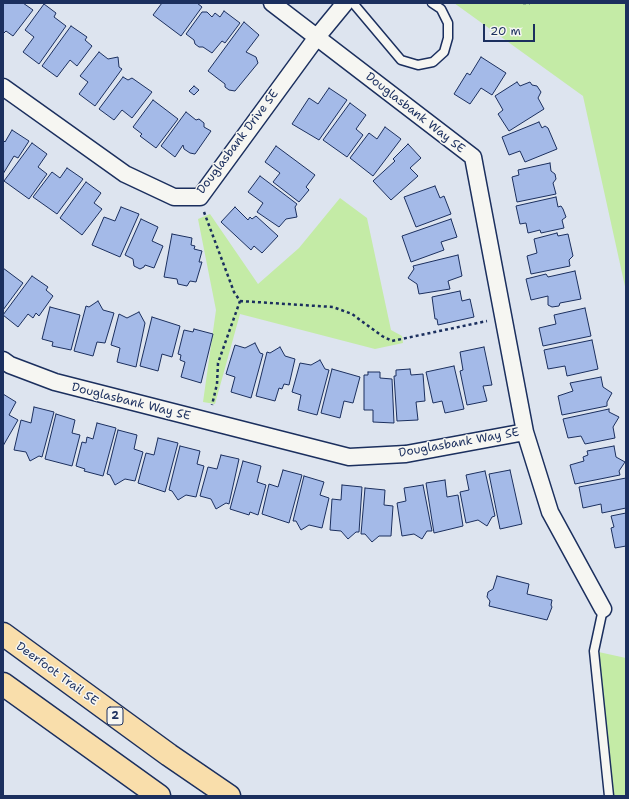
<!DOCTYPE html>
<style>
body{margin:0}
#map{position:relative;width:629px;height:799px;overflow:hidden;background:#dde4ef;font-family:"Shantell Sans",sans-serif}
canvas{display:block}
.frame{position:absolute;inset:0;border:4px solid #1b2f5e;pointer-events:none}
.scale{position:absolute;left:483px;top:24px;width:52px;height:18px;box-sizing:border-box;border:2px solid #1b2f5e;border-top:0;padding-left:5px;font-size:12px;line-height:14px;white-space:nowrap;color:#1b2f5e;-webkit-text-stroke:3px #f6f6f2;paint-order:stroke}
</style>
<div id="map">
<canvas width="629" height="799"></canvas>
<div class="frame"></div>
<div class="scale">20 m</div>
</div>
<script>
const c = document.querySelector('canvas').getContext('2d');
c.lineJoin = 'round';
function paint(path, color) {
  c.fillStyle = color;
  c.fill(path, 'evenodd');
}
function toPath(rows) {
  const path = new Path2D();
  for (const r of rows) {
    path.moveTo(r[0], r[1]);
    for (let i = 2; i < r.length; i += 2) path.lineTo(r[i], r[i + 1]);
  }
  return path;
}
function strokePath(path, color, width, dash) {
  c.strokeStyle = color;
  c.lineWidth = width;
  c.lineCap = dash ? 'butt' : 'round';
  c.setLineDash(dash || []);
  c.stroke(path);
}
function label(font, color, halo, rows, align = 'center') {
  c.font = font + ' "Shantell Sans",sans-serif';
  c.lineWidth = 3;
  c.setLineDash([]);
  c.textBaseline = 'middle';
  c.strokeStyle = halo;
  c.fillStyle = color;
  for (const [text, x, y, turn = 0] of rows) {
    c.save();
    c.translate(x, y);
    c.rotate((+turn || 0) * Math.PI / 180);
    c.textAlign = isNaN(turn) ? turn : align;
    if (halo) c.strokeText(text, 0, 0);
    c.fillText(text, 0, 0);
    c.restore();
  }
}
paint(toPath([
 [454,3,626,3,626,291,583,96],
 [340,198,367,218,391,330,402,336,403,343,375,349,240,314,215,404,203,402,216,310,198,219,210,214,258,284,299,248],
 [594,651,626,658,626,796,609,796]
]), '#c4eba6');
const building = toPath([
 [3,3,23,3,33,10,13,36,6,31,3,34,3,3],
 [162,3,197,3,202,7,181,36,153,15,162,3],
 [44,4,56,13,54,17,66,26,39,64,23,52,34,37,25,30,44,4],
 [224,11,240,23,225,43,222,41,212,53,203,47,199,47,195,44,194,40,186,34,202,12,207,12,212,17,215,13,220,17,224,11],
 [244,22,259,35,246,52,256,57,258,63,235,91,229,90,225,87,225,84,208,71,244,22],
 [71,26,87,37,85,40,92,46,77,66,70,60,57,77,42,66,71,26],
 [99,52,108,59,118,57,119,67,122,69,95,106,79,94,88,82,80,76,99,52],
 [481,57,506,73,492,95,481,88,470,104,454,94,467,73,470,75,481,57],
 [123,77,128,80,132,78,152,92,132,118,122,110,114,120,99,109,123,77],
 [517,82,520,86,530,82,532,85,537,86,541,92,538,98,544,109,509,131,498,114,503,110,495,96,517,82],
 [194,86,199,90,194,95,189,91,194,86],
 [329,88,347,100,319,140,292,124,309,98,318,104,329,88],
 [153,100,178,119,156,148,140,136,142,134,133,127,153,100],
 [350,103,366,115,356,129,363,135,347,157,323,140,350,103],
 [186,112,196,120,199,119,204,123,204,127,211,131,195,154,190,153,184,149,183,145,175,157,161,146,186,112],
 [539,122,542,128,545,126,548,128,557,149,525,162,520,151,509,155,502,137,539,122],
 [385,127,401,139,373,176,350,158,369,133,377,139,385,127],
 [12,130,29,141,18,158,14,156,3,174,3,140,5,142,12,130],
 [32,143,47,154,38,167,47,174,29,199,4,181,32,143],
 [408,144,421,158,410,168,418,176,391,200,373,181,395,161,393,159,408,144],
 [276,146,315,175,306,187,309,190,299,202,273,182,280,173,265,162,276,146],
 [550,163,551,171,555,174,556,179,553,183,556,194,517,202,512,177,519,175,518,170,550,163],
 [67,168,83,179,57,214,33,197,52,172,60,178,67,168],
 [260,176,297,204,295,207,297,217,286,219,279,227,257,212,263,203,248,192,260,176],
 [86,182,101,193,94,203,102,209,82,235,60,218,86,182],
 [435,186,440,198,444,196,451,214,416,227,404,197,435,186],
 [556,197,558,207,561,206,563,209,566,217,562,220,564,228,541,233,540,230,528,233,526,223,520,224,516,206,556,197],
 [121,207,139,214,120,257,92,245,104,217,115,221,121,207],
 [235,207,248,220,250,217,252,219,256,216,278,236,262,253,254,246,251,250,221,222,235,207],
 [141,219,158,227,152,241,163,246,154,268,145,265,144,267,140,269,134,266,133,259,125,255,141,219],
 [451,219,457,237,441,242,444,250,411,262,402,236,451,219],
 [557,233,558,236,568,234,573,256,569,260,570,266,531,274,527,256,537,253,534,239,557,233],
 [172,234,192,238,191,245,195,246,194,249,202,251,199,262,202,262,196,282,190,281,187,286,178,284,177,279,164,277,172,234],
 [458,255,462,276,448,281,450,289,419,294,417,284,408,278,414,269,413,266,458,255],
 [3,268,23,283,3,310,3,268],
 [575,271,581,299,560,303,559,306,552,307,548,305,548,296,531,300,526,279,546,274,548,277,575,271],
 [32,276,48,287,46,290,53,296,39,316,36,313,33,318,28,314,18,327,3,315,32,276],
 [460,291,462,301,470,299,474,317,438,325,437,319,435,319,432,297,460,291],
 [98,301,103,310,114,313,105,343,97,342,93,356,74,351,86,306,89,307,98,301],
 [50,307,80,315,71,350,52,346,53,342,42,339,50,307],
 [585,308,591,336,543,346,539,328,556,324,554,315,585,308],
 [139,312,145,323,136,367,117,362,120,348,111,345,119,314,127,318,139,312],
 [152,317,180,326,172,357,162,354,158,371,140,366,152,317],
 [194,329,213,334,201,383,181,377,185,362,180,360,181,355,178,354,184,330,193,332,194,329],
 [592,340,598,369,567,376,565,366,548,369,544,350,592,340],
 [255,343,260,353,263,354,251,398,231,392,235,377,226,374,235,345,245,348,255,343],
 [280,347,285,356,295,359,289,385,284,384,282,389,279,388,275,401,256,396,267,352,270,353,280,347],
 [484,347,492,385,483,386,487,401,467,405,460,371,463,370,460,352,484,347],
 [320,360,325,369,329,370,317,415,298,410,301,395,292,392,300,363,311,365,320,360],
 [454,366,464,409,445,413,442,401,433,403,426,372,454,366],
 [332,369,360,377,353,403,344,401,340,418,321,413,332,369],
 [410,369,411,375,423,374,425,401,416,402,418,420,397,421,394,376,396,376,396,370,410,369],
 [368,372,380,372,380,378,392,379,394,423,373,422,373,410,364,410,364,375,368,375,368,372],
 [601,377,603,387,612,393,607,402,607,406,562,415,558,396,573,391,570,383,601,377],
 [3,394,16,402,9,415,18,420,3,446,3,394],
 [34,407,54,412,42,457,39,456,30,461,26,452,14,450,21,420,31,423,34,407],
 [609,409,609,412,619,417,613,427,615,438,585,444,581,436,568,438,563,419,609,409],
 [56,414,75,420,72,433,80,435,72,466,45,459,56,414],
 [97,423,116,428,103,476,84,471,85,469,76,466,82,442,86,443,87,437,93,439,97,423],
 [118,430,137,435,134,449,143,452,135,481,125,479,115,485,110,475,107,474,118,430],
 [158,438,178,443,165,492,138,483,146,453,154,455,158,438],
 [180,446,200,451,197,464,204,466,196,497,186,495,178,500,172,491,169,490,180,446],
 [614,446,616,457,625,462,619,471,620,475,575,484,570,465,584,461,583,457,588,455,587,451,614,446],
 [221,455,239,459,229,504,226,503,216,509,211,499,200,496,208,467,217,469,221,455],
 [243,461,261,466,257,482,266,485,258,515,250,512,249,515,230,509,243,461],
 [283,470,302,475,289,523,262,514,269,484,278,487,283,470],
 [510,470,522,524,500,529,489,474,510,470],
 [485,471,495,516,492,517,487,526,478,520,466,523,460,492,469,490,466,475,485,471],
 [304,476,324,482,320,495,329,498,322,528,309,525,301,530,296,521,293,521,304,476],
 [626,478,626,508,602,513,601,504,583,508,579,487,626,478],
 [445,480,447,497,458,495,463,526,434,533,426,483,445,480],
 [342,485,362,487,359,532,356,532,348,539,341,531,330,530,332,499,341,500,342,485],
 [423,485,432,531,427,531,422,539,414,534,402,536,397,503,406,501,404,488,423,485],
 [365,488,385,490,384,505,393,506,391,536,379,536,372,542,365,534,361,534,365,488],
 [626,513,626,546,615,548,611,528,614,527,611,516,626,513],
 [497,576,529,584,527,594,552,600,551,605,552,607,547,620,489,606,490,601,487,597,488,592,493,589,497,576]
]);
paint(building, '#a4bae8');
strokePath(building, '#1b2f5e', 1);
const lane = toPath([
 [353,3,401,60,418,65,433,62,444,52,448,38,448,23,441,9,432,3],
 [603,609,594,651,609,796]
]);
const street = toPath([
 [3,87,125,174,174,197,200,197,317,37,345,3],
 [3,360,10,365,55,382,349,457,406,454,525,432,473,157,272,3],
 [525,432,550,512,603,609]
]);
const highway = toPath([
 [3,634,169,755,229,796],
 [3,684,159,796]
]);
strokePath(lane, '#1b2f5e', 11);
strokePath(street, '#1b2f5e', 19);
strokePath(highway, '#1b2f5e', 25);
strokePath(toPath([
 [523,3,530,3],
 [204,212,234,292,240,301,218,363,217,384,212,405],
 [240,301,333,307,352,314,382,336,392,341,487,321]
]), '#1b2f5e', 2.5, [3, 3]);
strokePath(lane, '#f6f6f2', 8);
strokePath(street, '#f6f6f2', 16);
strokePath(highway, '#f9deab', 22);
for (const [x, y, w] of [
 [115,716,16]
]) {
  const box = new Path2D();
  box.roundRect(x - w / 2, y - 9, w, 18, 3);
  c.fillStyle = '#f6f6f2';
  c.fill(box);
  strokePath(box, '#1b2f5e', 1);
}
label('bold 11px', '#1b2f5e', null, [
 ["2",115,716]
]);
label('12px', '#1b2f5e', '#f6f6f2', [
 ["Douglasbank Way SE",415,113,38],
 ["Douglasbank Drive SE",238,142,-53],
 ["Douglasbank Way SE",131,402,14],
 ["Douglasbank Way SE",459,443,-10],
 ["Deerfoot Trail SE",57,674,36]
]);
</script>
